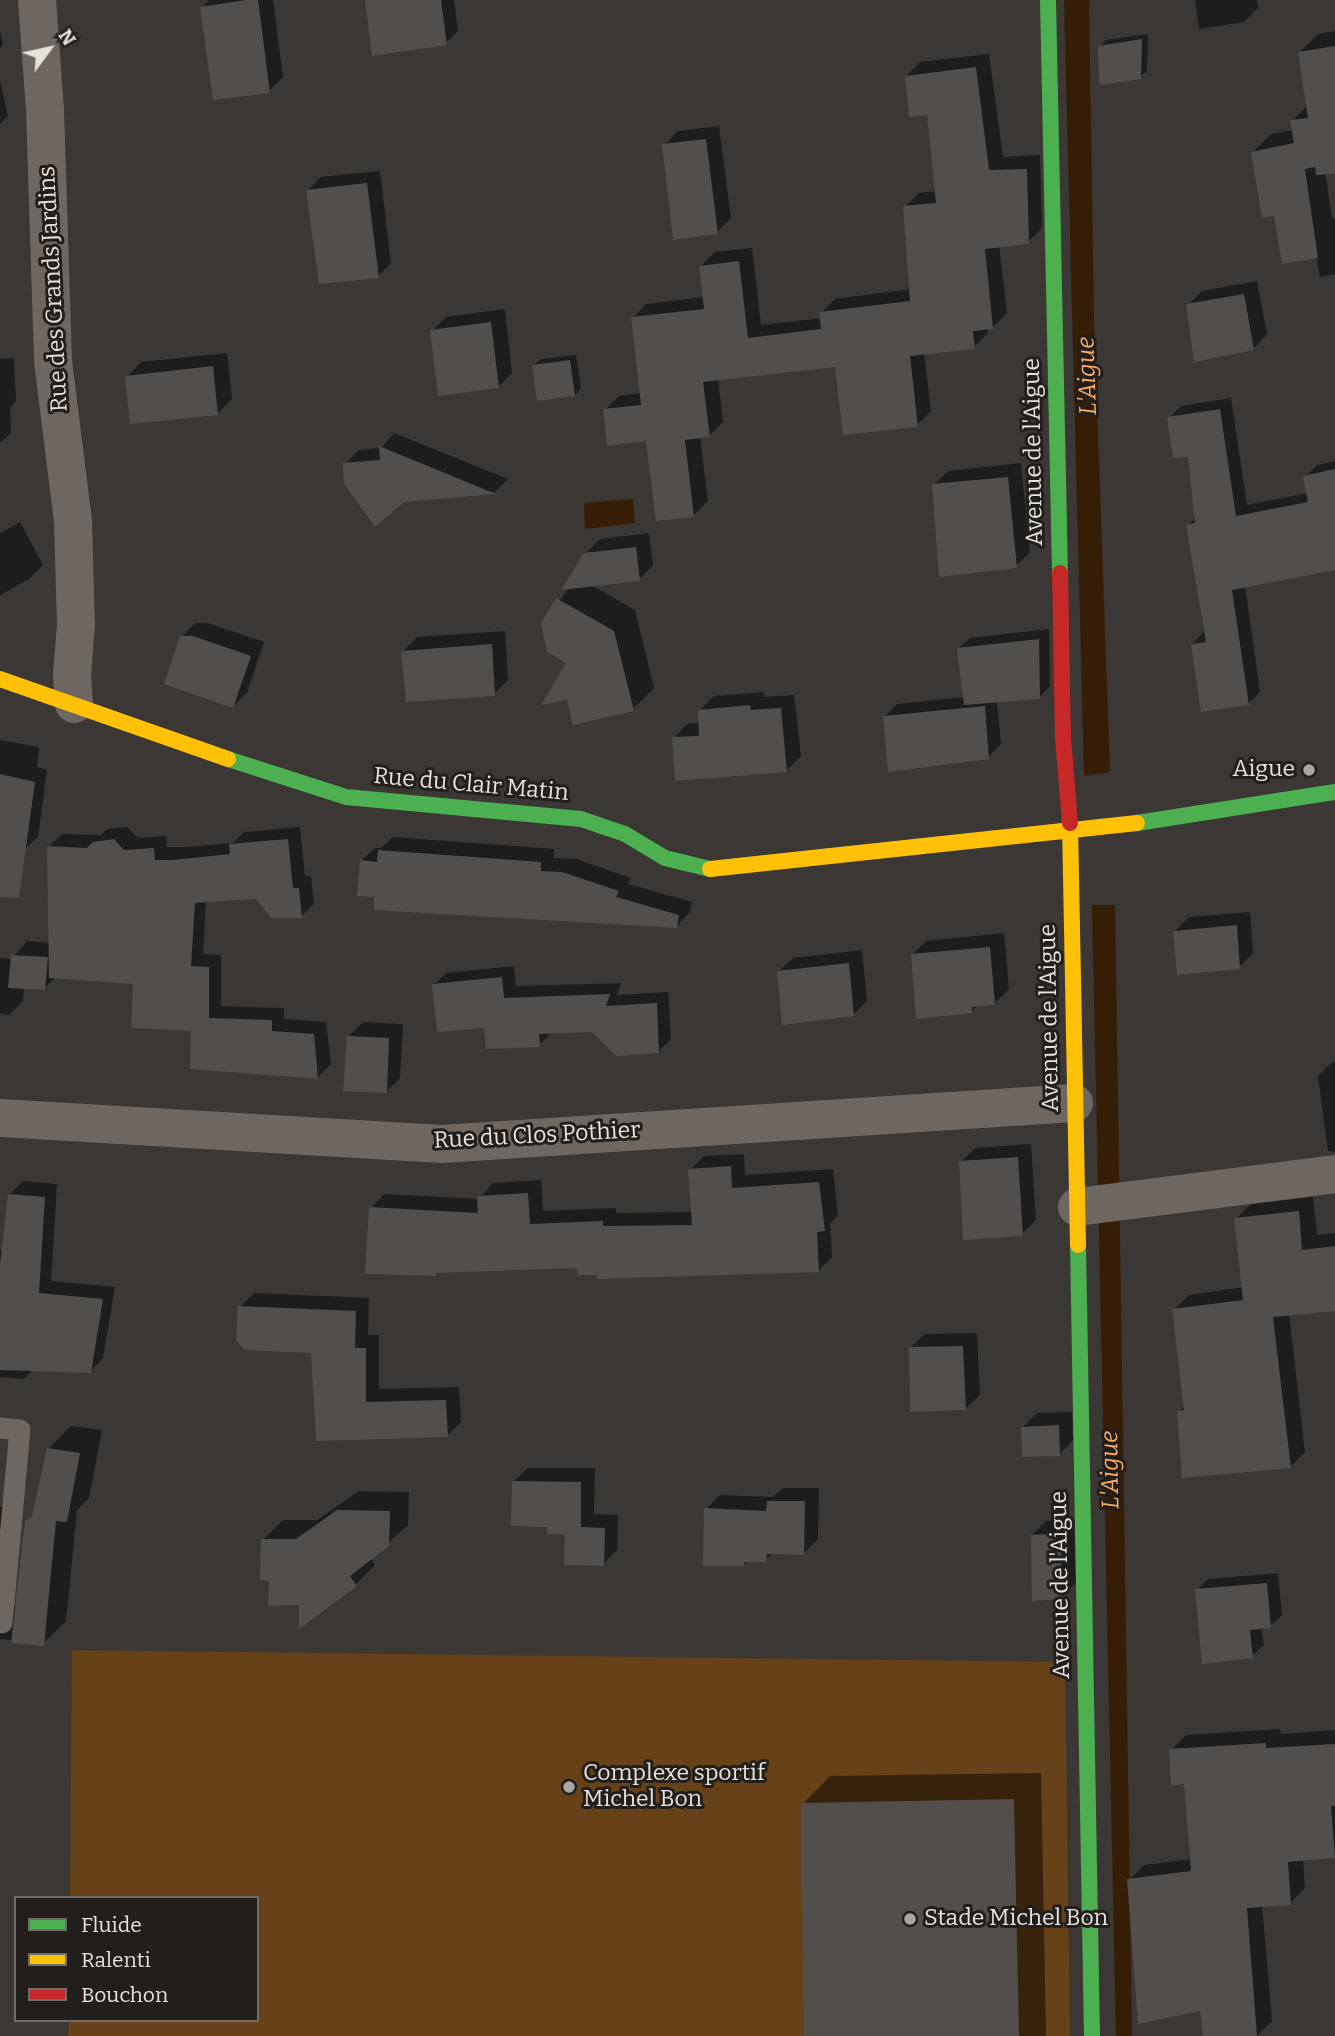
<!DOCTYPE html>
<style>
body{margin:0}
#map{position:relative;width:1335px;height:2036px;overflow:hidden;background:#3a3734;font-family:Bitter,serif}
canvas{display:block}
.legend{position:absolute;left:14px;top:1896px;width:245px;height:126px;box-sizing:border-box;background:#211e1c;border:2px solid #6f6c69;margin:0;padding:9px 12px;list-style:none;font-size:21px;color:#e5e1dd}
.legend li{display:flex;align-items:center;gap:14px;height:35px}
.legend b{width:35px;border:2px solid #6f6c69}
.north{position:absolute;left:14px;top:14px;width:70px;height:70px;-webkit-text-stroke:5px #211e1c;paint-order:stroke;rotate:57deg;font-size:19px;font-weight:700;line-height:28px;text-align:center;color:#e5e1dd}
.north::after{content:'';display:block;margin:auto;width:24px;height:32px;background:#e5e1dd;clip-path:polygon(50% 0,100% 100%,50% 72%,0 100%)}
</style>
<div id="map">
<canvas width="1335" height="2036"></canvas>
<ul class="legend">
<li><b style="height:9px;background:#4caf50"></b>Fluide</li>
<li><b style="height:9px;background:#ffc107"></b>Ralenti</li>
<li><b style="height:9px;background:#c62828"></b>Bouchon</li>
</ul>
<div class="north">N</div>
</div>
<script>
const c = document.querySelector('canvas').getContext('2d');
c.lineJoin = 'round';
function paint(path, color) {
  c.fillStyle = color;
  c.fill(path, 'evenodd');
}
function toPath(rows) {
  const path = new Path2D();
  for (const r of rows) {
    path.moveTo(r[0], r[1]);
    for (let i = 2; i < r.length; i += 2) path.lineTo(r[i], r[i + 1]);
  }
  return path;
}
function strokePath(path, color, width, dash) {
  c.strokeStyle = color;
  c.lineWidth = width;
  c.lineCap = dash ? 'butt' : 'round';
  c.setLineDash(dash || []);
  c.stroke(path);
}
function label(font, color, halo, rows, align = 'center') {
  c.font = font + ' Bitter,serif';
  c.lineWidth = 6;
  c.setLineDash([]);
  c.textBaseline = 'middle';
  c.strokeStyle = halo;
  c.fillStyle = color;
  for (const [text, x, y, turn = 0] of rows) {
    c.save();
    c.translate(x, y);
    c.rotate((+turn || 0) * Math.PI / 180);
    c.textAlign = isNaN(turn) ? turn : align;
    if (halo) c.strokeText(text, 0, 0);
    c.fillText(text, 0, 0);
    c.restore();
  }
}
paint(toPath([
 [72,1650,1065,1662,1070,2036,68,2036,69,2020,257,2020,257,1898,70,1898]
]), '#674117');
paint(toPath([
 [1064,0,1089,0,1094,321,1110,772,1084,776],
 [633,499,635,523,585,529,584,503],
 [1092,905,1115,905,1132,2036,1116,2036]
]), '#361d05');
paint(toPath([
 [209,0,273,0,283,77,269,91,202,7],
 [367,0,454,0,458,31,446,43],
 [1195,0,1257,0,1258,8,1244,22,1199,29],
 [0,30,3,45,0,49],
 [1335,31,1335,162,1324,163,1332,219,1335,218,1335,274,1320,277,1316,257,1275,214,1253,152,1271,134,1293,130,1292,121,1308,105,1300,52,1318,34],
 [1148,34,1147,71,1140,77,1100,47,1106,40],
 [989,54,1003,157,1040,155,1042,228,1028,242,999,245,1007,313,993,327,988,327,988,333,974,347,924,353,931,411,917,425,837,365,718,378,723,422,709,436,700,437,708,501,694,515,648,439,605,410,619,396,641,393,633,318,646,304,704,297,701,266,715,252,752,248,761,325,822,318,821,313,835,299,911,289,905,207,919,193,937,191,928,114,906,76,920,62],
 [0,80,8,116,0,124],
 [719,126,731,218,717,232,664,145,678,131],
 [380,171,391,263,378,276,308,190,321,177],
 [1257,281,1267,334,1253,349,1188,305,1202,291],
 [505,309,512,373,498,387,432,331,446,317],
 [227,353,232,399,218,413,127,377,141,362],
 [576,355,581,388,575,395,534,365,541,359],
 [14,358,16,401,10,408,11,433,0,443,0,359],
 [1231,398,1247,505,1308,493,1305,477,1317,465,1335,461,1335,568,1245,586,1260,692,1248,704,1192,644,1204,632,1188,526,1196,517,1190,455,1169,418,1181,406],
 [394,433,508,479,495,492,403,500,345,464,359,450,381,448],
 [1021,463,1030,552,1016,566,934,485,948,471],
 [20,522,43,565,29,579,0,595,0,533],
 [649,533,653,565,639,580,591,585,635,610,654,688,633,709,569,663,543,623,569,588,585,554,600,539],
 [195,623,207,623,264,642,247,693,233,706,182,637],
 [1049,629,1050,686,1040,697,997,701,1001,744,988,757,885,716,897,704,965,697,959,648,970,638],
 [505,631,508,680,494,694,403,651,417,637],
 [763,692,765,697,794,695,801,756,787,770,674,738,688,723,700,723,699,711,714,696],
 [0,740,39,747,37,767,47,770,38,837,25,849,0,845],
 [127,827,138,838,166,836,167,847,187,847,233,843,244,832,300,827,305,876,311,876,314,904,301,916,256,898,206,901,203,954,221,955,221,1006,284,1008,284,1019,326,1022,331,1064,318,1077,193,1030,135,982,56,977,44,989,24,987,23,1001,9,1015,0,1014,0,958,12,959,27,941,50,943,49,847,62,834,101,835,107,829],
 [393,837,554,849,554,858,576,859,631,878,628,884,692,902,690,912,677,926,376,896,361,861,375,848,381,848],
 [1250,912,1253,953,1239,967,1175,931,1189,917],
 [1004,933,1009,989,995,1003,978,1005,971,1012,912,955,926,941],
 [862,950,867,1001,853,1015,778,972,793,958],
 [514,966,516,986,621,983,617,995,668,992,671,1039,659,1051,593,1030,551,1033,539,1045,486,1026,434,985,446,973],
 [363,1022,403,1024,400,1078,386,1092,349,1036],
 [1332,1062,1335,1062,1335,1152,1328,1151,1318,1076],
 [1031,1144,1036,1220,1022,1234,961,1162,975,1148],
 [744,1154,745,1175,833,1169,838,1216,830,1223,832,1257,818,1271,599,1273,579,1266,439,1271,436,1275,371,1208,384,1194,479,1199,493,1183,541,1180,543,1211,616,1208,616,1213,693,1212,690,1170,704,1156],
 [23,1181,57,1184,51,1281,115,1287,103,1358,90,1372,33,1370,24,1379,0,1377,0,1250,5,1250,10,1194],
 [1313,1197,1317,1235,1335,1233,1335,1309,1289,1314,1305,1452,1290,1467,1179,1412,1185,1406,1174,1310,1189,1295,1244,1287,1236,1219,1251,1204],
 [254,1293,369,1298,368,1335,379,1335,379,1389,459,1387,461,1422,447,1436,317,1439,313,1352,240,1307],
 [977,1333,980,1395,965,1409,910,1348,925,1334],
 [1072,1412,1073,1440,1059,1455,1023,1427,1037,1413],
 [71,1426,102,1430,89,1498,77,1510,66,1621,43,1644,0,1639,0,1507,19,1509,11,1599,18,1613,26,1522,34,1514,48,1449],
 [528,1468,595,1468,594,1514,618,1515,617,1550,603,1564,514,1481],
 [783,1488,819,1488,818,1539,804,1553,773,1553,765,1560,748,1560,743,1565,706,1509,720,1495,773,1497],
 [359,1491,409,1492,408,1525,371,1558,375,1565,356,1584,301,1604,271,1579,263,1540,283,1520,317,1520],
 [1074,1520,1076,1583,1061,1597,1032,1535,1046,1521],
 [1278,1573,1282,1615,1270,1626,1261,1627,1264,1645,1252,1656,1197,1590,1208,1579],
 [1280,1729,1281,1734,1335,1730,1335,1855,1303,1859,1305,1888,1290,1903,1262,1905,1272,2021,1257,2036,1204,2036,1202,2009,1129,1880,1144,1865,1192,1859,1186,1782,1171,1750,1186,1735],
 [1041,1773,1046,2036,805,2036,803,1804,830,1776]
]), '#0007');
paint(toPath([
 [246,0,258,0,270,93,213,100,200,7],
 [365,0,441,0,447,45,372,56],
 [1142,39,1141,79,1099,85,1098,46],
 [1335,46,1335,174,1316,175,1315,167,1305,169,1318,258,1282,264,1274,216,1262,218,1251,152,1294,143,1290,120,1308,118,1298,52],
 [976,67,989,170,1027,169,1029,244,985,249,993,329,973,331,975,349,910,356,918,427,843,435,835,367,703,382,710,437,685,440,694,517,656,521,646,441,607,446,603,409,641,405,631,317,704,309,699,266,739,261,748,338,821,329,819,312,910,301,903,206,936,203,927,115,909,117,905,76],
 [706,139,718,234,673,240,662,144],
 [367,183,379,278,319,284,306,190],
 [1244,294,1254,350,1194,362,1186,304],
 [491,322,499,388,438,396,430,330],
 [570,360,575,396,537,401,532,365],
 [213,366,218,415,130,424,125,376],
 [1220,409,1236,516,1308,502,1303,476,1335,469,1335,570,1232,590,1249,705,1201,712,1191,644,1206,642,1186,525,1195,523,1188,457,1173,458,1167,417],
 [379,446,496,494,404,502,375,527,344,484,343,463,380,460],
 [1008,477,1017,568,939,577,932,484],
 [636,547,640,581,561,590,584,553],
 [556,598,614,631,634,711,573,725,567,700,541,705,566,663,547,652,541,623],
 [180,636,193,636,251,656,233,708,164,684],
 [1039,639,1040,699,964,705,957,648],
 [492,644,495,696,406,702,401,651],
 [750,705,751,710,781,708,787,772,675,781,672,737,699,736,698,710],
 [985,706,989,759,888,772,883,716],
 [0,774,35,782,19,898,0,897],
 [114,839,124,850,154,848,155,860,173,860,230,854,229,844,288,839,293,888,299,888,302,918,271,918,256,899,195,903,191,966,209,967,209,1018,272,1020,272,1031,314,1034,318,1079,190,1069,191,1031,131,1028,133,984,49,978,47,846,87,848,93,842],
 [378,850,541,862,541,871,562,872,619,891,616,897,679,915,677,928,374,910,374,897,357,896,360,860,377,862],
 [1237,925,1240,969,1177,975,1173,931],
 [990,947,995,1005,972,1007,972,1013,916,1019,911,954],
 [11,955,48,957,45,990,8,988],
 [849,963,854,1016,782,1025,777,971],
 [502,977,504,998,610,994,606,1006,657,1003,659,1053,616,1056,592,1032,539,1034,540,1047,486,1049,484,1028,437,1032,432,984],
 [347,1036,389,1038,387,1093,343,1091],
 [1018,1157,1023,1236,963,1240,959,1161],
 [731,1166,732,1188,819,1182,825,1231,817,1232,819,1272,597,1279,597,1275,578,1275,577,1268,436,1273,436,1276,365,1274,369,1207,478,1213,477,1196,528,1193,530,1224,603,1221,603,1226,692,1225,688,1169],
 [8,1194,45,1197,39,1293,103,1299,91,1373,0,1370,0,1264],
 [1299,1211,1302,1250,1335,1246,1335,1311,1273,1317,1291,1468,1182,1478,1177,1411,1184,1410,1172,1309,1243,1300,1234,1218],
 [238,1306,356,1311,355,1348,366,1348,366,1402,446,1400,448,1437,316,1441,311,1353,245,1350,236,1340],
 [963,1346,966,1410,910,1412,909,1347],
 [1059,1425,1060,1456,1022,1457,1021,1427],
 [47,1448,80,1453,67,1522,56,1521,44,1646,11,1643,25,1521,32,1516],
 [512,1481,581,1482,581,1527,605,1528,604,1566,564,1565,565,1534,547,1534,547,1527,511,1526],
 [767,1501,805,1501,804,1555,767,1554,766,1562,744,1562,744,1566,703,1566,704,1508,766,1511],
 [337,1510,390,1511,389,1546,350,1576,357,1586,299,1629,299,1605,268,1606,269,1581,260,1580,261,1539,296,1539],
 [1061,1533,1062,1599,1032,1601,1031,1535],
 [1267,1583,1271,1628,1250,1630,1253,1658,1202,1664,1195,1589],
 [1266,1743,1266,1748,1335,1744,1335,1806,1331,1806,1335,1858,1288,1862,1291,1905,1247,1908,1257,2036,1203,2036,1200,2011,1138,2024,1127,1879,1191,1871,1184,1784,1171,1786,1169,1749],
 [1014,1799,1019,2036,804,2036,801,1803]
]), '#514e4c');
strokePath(toPath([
 [0,1428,20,1430,2,1623]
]), '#6e6660', 21);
strokePath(toPath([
 [37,0,45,110,53,361,73,521,76,625,72,675,74,704],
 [0,1118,442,1144,1074,1103],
 [1077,1207,1335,1174]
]), '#6e6660', 38);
strokePath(toPath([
 [1048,0,1060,573],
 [228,759,346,797,581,819,625,834,665,858,710,869],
 [1137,823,1335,792],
 [1078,1245,1092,2036]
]), '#4caf50', 16);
strokePath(toPath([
 [0,679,228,759],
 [1070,823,1078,1245],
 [710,869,1137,823]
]), '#ffc107', 16);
strokePath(toPath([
 [1060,573,1063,738,1070,823]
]), '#c62828', 16);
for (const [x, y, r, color] of [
 [1309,770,7,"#a9a6a2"],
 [569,1787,7,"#a9a6a2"],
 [910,1919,7,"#a9a6a2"]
]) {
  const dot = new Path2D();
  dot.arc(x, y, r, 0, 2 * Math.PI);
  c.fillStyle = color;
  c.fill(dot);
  strokePath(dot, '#211e1c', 2.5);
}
label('23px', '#e5e1dd', '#211e1c', [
 ["Rue des Grands Jardins",54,289,-93],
 ["Avenue de l'Aigue",1034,452,-91],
 ["Rue du Clair Matin",471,785,5],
 ["Avenue de l'Aigue",1050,1018,-91],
 ["Rue du Clos Pothier",537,1136,-3],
 ["Avenue de l'Aigue",1061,1585,-91]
]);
label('23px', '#e5e1dd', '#211e1c', [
 ["Aigue",1295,770,"right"],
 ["Complexe sportif",583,1774],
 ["Michel Bon",583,1800],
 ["Stade Michel Bon",924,1919]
], 'left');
label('italic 24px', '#faab60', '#211e1c', [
 ["L'Aigue",1088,376,-92],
 ["L'Aigue",1111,1470,-91]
]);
</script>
